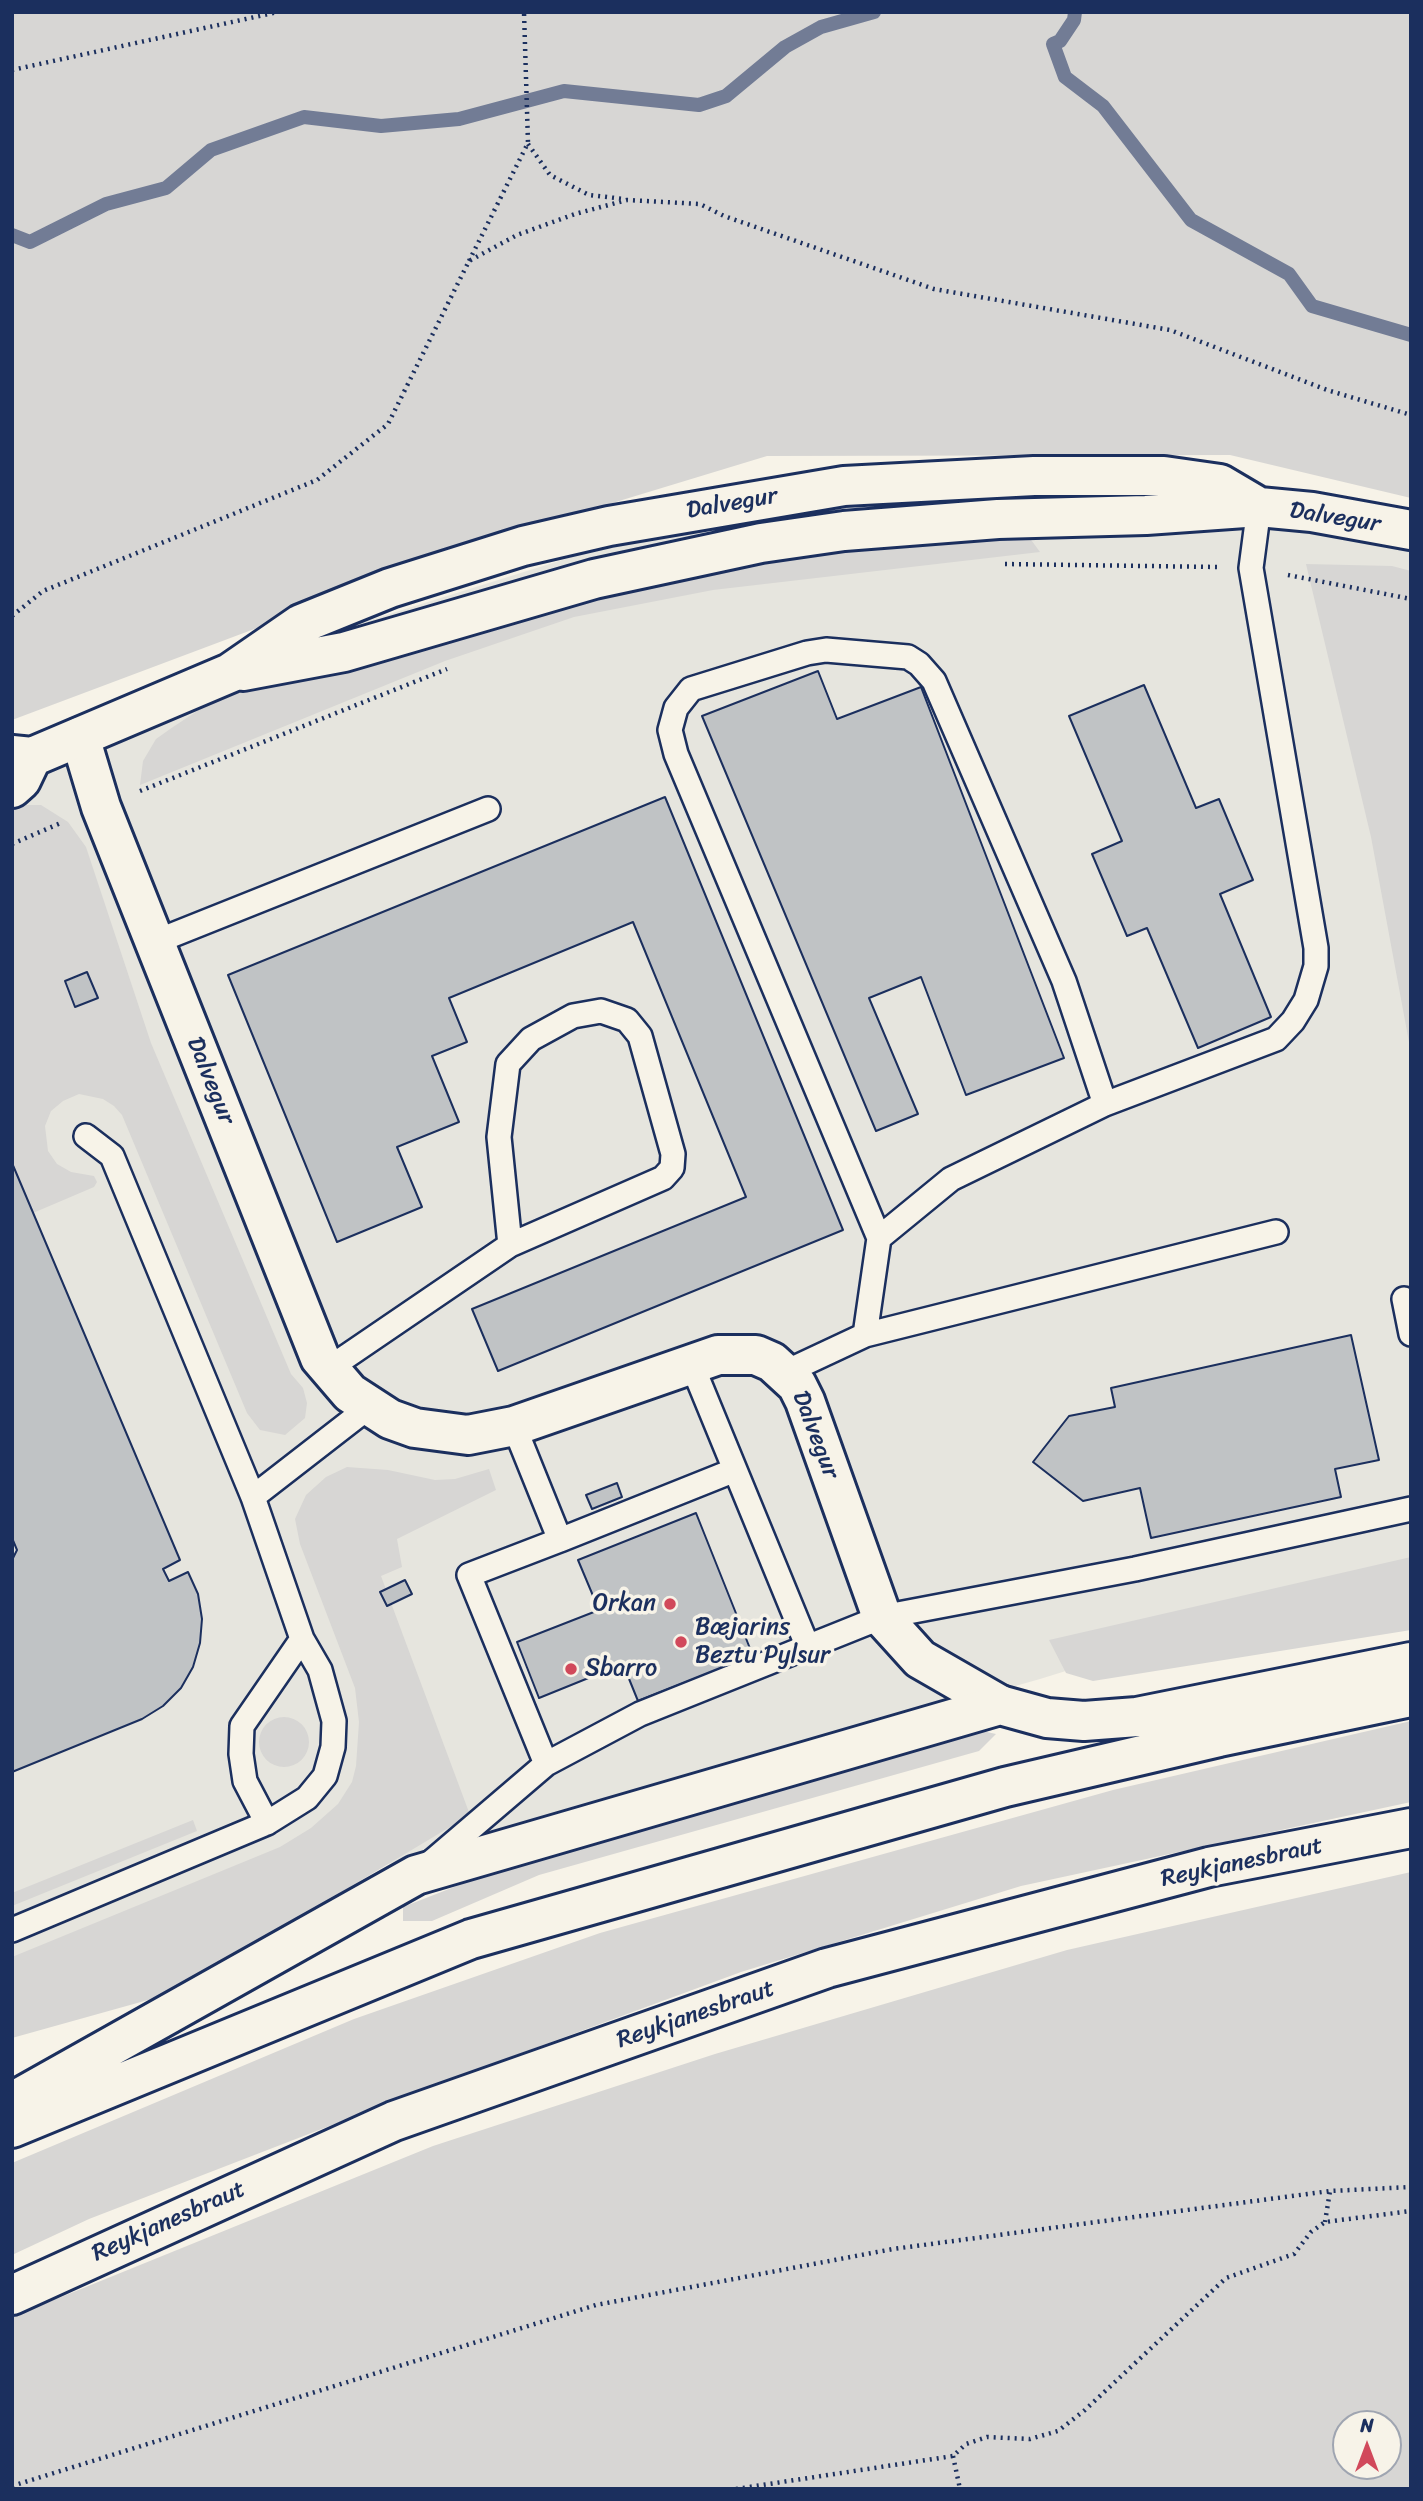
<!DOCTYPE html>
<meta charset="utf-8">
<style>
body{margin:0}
#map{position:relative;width:1423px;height:2501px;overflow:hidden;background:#f7f3e8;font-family:Sriracha,sans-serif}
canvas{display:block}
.frame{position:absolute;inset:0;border:14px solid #1b2f5e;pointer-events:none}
.north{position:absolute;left:1332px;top:2410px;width:70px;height:70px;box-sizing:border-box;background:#f7f3e8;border:2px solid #9fa5b1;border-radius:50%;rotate:0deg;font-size:19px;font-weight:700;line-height:28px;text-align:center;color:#1b2f5e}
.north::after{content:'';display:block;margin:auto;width:24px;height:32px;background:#d1495b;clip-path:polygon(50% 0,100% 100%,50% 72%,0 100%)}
</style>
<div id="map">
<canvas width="1423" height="2501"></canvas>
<div class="frame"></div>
<div class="north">N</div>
</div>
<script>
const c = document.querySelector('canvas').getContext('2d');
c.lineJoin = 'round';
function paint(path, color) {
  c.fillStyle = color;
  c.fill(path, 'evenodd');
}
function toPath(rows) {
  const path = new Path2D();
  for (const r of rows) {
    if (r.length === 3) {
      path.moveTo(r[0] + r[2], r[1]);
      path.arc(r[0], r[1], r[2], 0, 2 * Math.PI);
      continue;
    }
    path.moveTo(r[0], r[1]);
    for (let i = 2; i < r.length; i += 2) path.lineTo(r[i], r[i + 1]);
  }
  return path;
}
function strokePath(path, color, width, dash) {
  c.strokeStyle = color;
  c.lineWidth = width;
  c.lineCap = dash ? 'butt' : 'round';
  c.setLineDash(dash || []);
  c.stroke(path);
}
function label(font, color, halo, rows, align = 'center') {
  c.font = font + ' Sriracha,sans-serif';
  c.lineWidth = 7;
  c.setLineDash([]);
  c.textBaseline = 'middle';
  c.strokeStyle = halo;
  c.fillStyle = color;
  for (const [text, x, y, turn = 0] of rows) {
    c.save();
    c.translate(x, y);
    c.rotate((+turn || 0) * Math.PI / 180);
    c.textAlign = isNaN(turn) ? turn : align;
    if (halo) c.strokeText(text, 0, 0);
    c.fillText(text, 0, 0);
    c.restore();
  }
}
paint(toPath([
 [1055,492,1196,498,1411,523,1411,1564,1040,1679,12,1971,12,762,303,641,607,546,743,522,893,502]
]), '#e6e5de');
paint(toPath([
 [12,12,1411,12,1411,498,1230,455,767,456,494,539,12,720],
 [1023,529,1040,552,713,590,574,617,445,661,140,785,143,761,156,739,173,727,214,700,275,681,766,551],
 [1306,564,1392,566,1411,571,1411,1053,1371,837],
 [17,805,41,805,68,822,86,847,151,1043,291,1374,303,1388,307,1403,305,1418,285,1435,260,1430,247,1413,122,1115,114,1106,103,1099,79,1094,63,1101,51,1111,45,1126,48,1151,57,1164,71,1172,94,1176,97,1182,94,1187,33,1213,12,1163,12,806],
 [347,1467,388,1470,435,1480,455,1479,489,1469,496,1490,397,1539,402,1567,381,1576,470,1815,173,1993,12,2038,12,1957,280,1847,311,1828,338,1804,352,1782,356,1766,359,1722,355,1688,300,1544,295,1519,306,1495,326,1477],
 [1411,1557,1411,1630,1093,1681,1066,1673,1049,1640],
 [284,1742,25],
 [1411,1721,1411,1802,1021,1886,741,1972,451,2079,89,2219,12,2255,12,2163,354,2019,600,1933,1113,1790],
 [969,1728,996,1734,979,1751,539,1875,432,1921,403,1921,403,1907,546,1851],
 [193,1820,197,1831,12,1906,12,1893],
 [1411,1872,1411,2489,12,2489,12,2317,433,2146,715,2054,1067,1950],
 [1346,2424,1388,2424,1388,2466,1346,2466]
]), '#d7d6d4');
strokePath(toPath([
 [1075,12,1074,20,1060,41,1053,44,1065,77,1103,106,1191,220,1289,274,1312,306,1411,335],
 [12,235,30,242,106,204,166,188,211,150,304,117,381,126,459,119,564,91,699,105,726,96,785,47,821,27,874,12]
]), '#727c95', 14);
const building = toPath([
 [818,671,837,719,921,687,1064,1058,966,1095,921,977,869,998,918,1114,876,1131,702,716,818,671],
 [1144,685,1196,808,1219,799,1253,880,1220,894,1271,1017,1198,1048,1147,928,1127,936,1092,854,1122,841,1069,716,1144,685],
 [665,797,843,1230,498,1371,472,1309,746,1197,633,922,449,998,467,1042,432,1056,459,1122,397,1147,422,1207,337,1242,228,975,665,797],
 [87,972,98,998,75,1007,65,981,87,972],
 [12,1163,180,1560,163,1569,169,1581,188,1572,198,1594,202,1619,200,1643,193,1667,181,1688,163,1706,142,1719,12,1772,12,1560,17,1550,12,1538,12,1163],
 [1351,1335,1379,1460,1335,1469,1341,1497,1151,1538,1140,1488,1083,1501,1033,1462,1069,1416,1115,1407,1111,1388,1351,1335],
 [617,1483,622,1497,592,1509,586,1495,617,1483],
 [696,1513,753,1656,638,1701,623,1664,539,1698,517,1642,599,1610,578,1560,696,1513],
 [405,1580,412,1594,387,1606,380,1592,405,1580]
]);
paint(building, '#c0c3c5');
strokePath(building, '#1b2f5e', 2);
const service = toPath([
 [155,942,488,809],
 [879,1238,676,754,670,730,676,708,691,689,807,653,826,650,908,657,919,664,934,681,1064,981,1105,1104],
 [1404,1299,1411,1334],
 [865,1335,1276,1232],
 [692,1365,807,1645],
 [328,1369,510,1245,663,1178,672,1168,673,1154,640,1036,627,1020,601,1011,573,1016,531,1039,508,1064,499,1137,510,1245],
 [786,1372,865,1335,879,1238,951,1179,1105,1104,1276,1039,1293,1021,1306,1000,1316,966,1316,948,1251,568,1259,507],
 [514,1426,560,1540,469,1575,546,1764],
 [253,1497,369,1407],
 [560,1540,735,1470],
 [267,1823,245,1781,241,1754,242,1726,302,1639],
 [429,1864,546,1764,640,1714,882,1617,1135,1569,1411,1509],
 [12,1930,267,1823,307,1798,325,1776,333,1747,334,1721,320,1670,302,1639,253,1497,112,1156,86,1136]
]);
const minor = toPath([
 [80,737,101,807,320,1358,350,1393,390,1419,415,1428,468,1435,514,1426,718,1355,756,1355,772,1362,797,1385,805,1401,882,1617,920,1659,1000,1705]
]);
const tertiary = toPath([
 [243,671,344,652,594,579,761,543,844,531,998,519,1146,515,1259,507,1312,512,1411,530],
 [12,755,32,757,230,673,301,624,390,588,523,546,609,526,844,486,1034,476,1164,476,1220,484,1259,507],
 [12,788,21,780,32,757]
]);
const trunk = toPath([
 [12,2102,416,1875,1000,1705,1047,1718,1084,1721,1137,1717,1411,1662],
 [12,2128,471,1939,1005,1787,1219,1737,1411,1697],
 [12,2295,394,2121,827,1968,1209,1867,1411,1828]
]);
strokePath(service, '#1b2f5e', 28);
strokePath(minor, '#1b2f5e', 44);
strokePath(tertiary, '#1b2f5e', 44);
strokePath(trunk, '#1b2f5e', 44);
strokePath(toPath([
 [12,70,278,12],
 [528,144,550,175,589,195,624,199],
 [469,261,528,143,524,12],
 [1005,564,1217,567],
 [1288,575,1411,599],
 [12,616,43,591,317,480,388,424,469,261,517,235,575,214,627,200,700,204,724,216,934,289,1170,330,1327,390,1411,415],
 [140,791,447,669],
 [12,844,63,822],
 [1325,2222,1330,2191],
 [953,2456,960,2489],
 [12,2486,596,2305,893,2249,1330,2191,1411,2187],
 [736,2489,953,2456,966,2444,987,2437,1030,2439,1058,2431,1085,2410,1226,2278,1294,2254,1311,2232,1325,2222,1411,2211]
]), '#1b2f5e', 4.5, [2, 5]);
strokePath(service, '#f7f3e8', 23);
strokePath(minor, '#f7f3e8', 38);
strokePath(tertiary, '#f7f3e8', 38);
strokePath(trunk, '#f7f3e8', 38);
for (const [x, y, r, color] of [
 [670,1604,7,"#d1495b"],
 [681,1642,7,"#d1495b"],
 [571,1669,7,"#d1495b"]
]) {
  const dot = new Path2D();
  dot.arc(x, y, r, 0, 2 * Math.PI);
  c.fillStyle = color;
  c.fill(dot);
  strokePath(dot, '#f7f3e8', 2.5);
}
label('24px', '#1b2f5e', '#f7f3e8', [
 ["Dalvegur",732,504,-10],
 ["Dalvegur",1335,518,9],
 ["Dalvegur",210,1081,68],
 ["Dalvegur",815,1435,69],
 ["Reykjanesbraut",1242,1863,-12],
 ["Reykjanesbraut",696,2015,-19],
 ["Reykjanesbraut",169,2222,-24]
]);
label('24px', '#1b2f5e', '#f7f3e8', [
 ["Orkan",656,1604,"right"],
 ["Bæjarins",695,1628],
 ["Beztu Pylsur",695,1656],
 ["Sbarro",585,1669]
], 'left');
</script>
